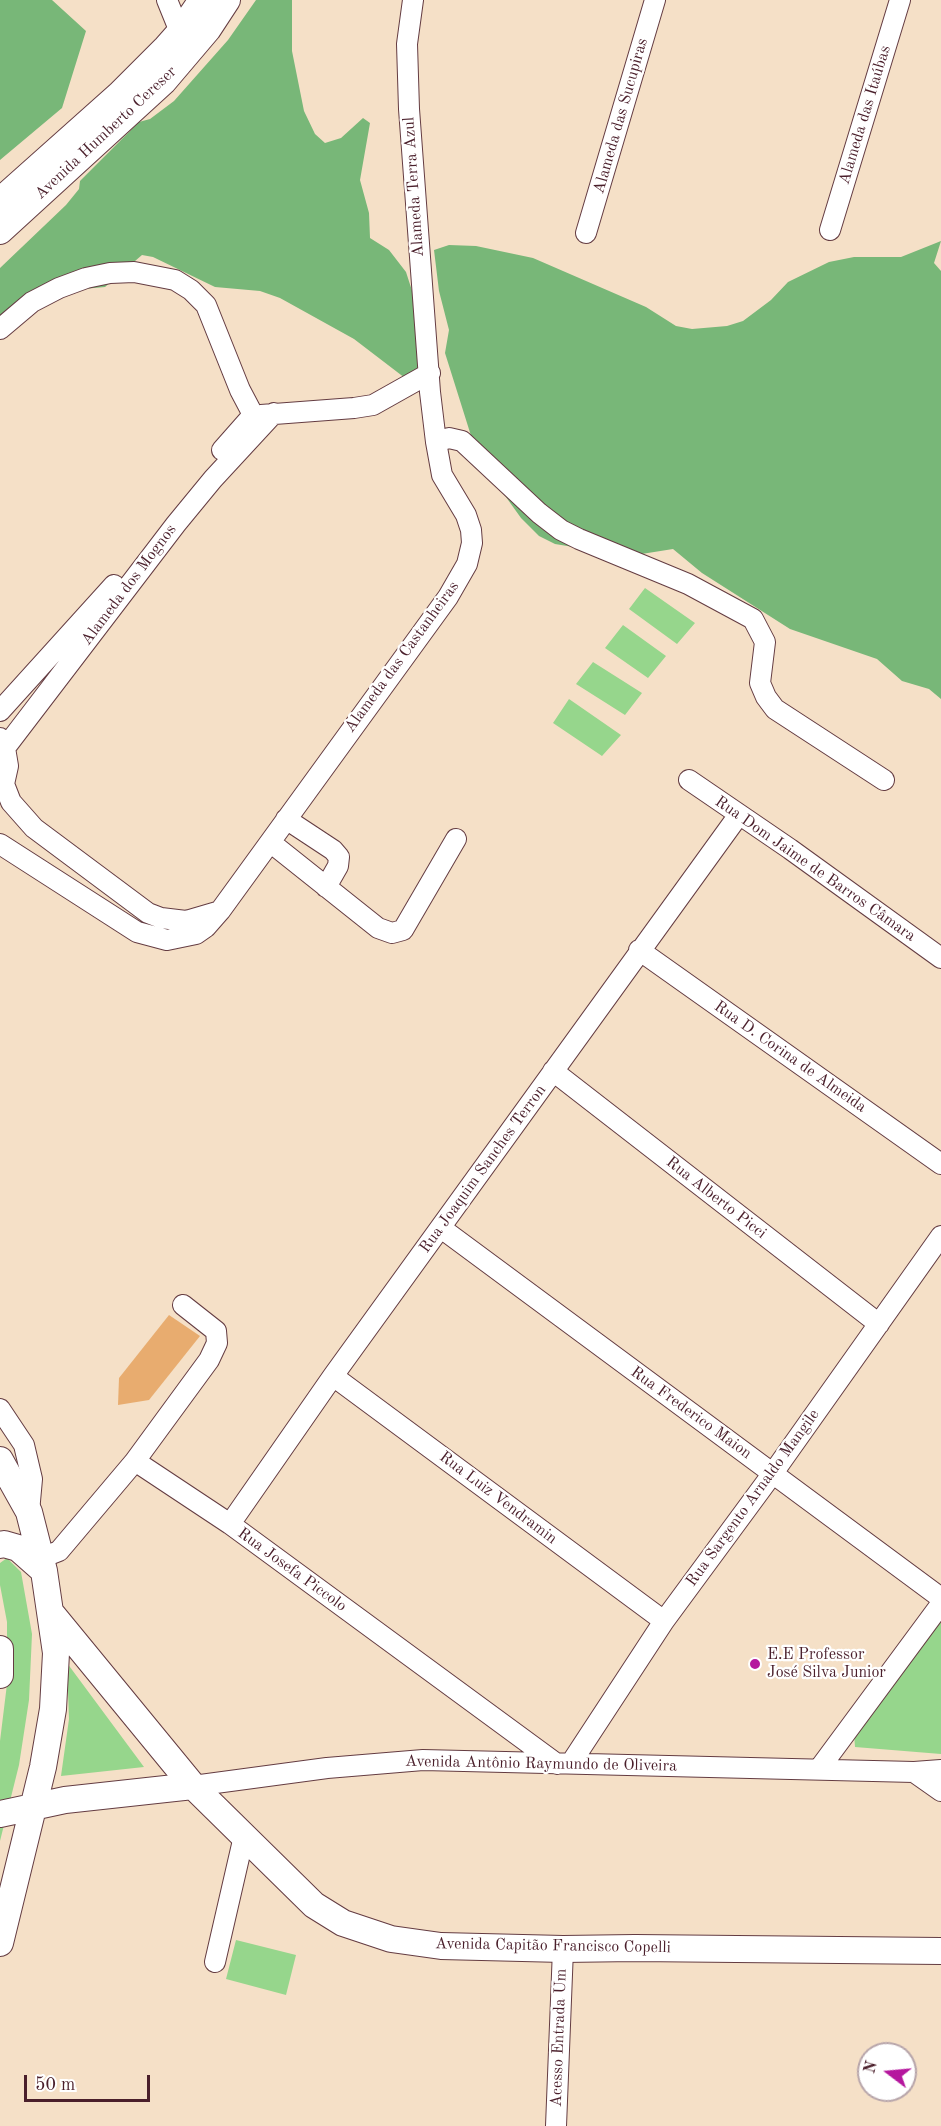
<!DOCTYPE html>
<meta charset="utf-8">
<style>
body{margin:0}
#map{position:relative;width:941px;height:2126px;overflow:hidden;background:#f5e0c7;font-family:"Old Standard TT",serif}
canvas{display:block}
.north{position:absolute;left:857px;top:2042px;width:60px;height:60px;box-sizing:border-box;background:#fff;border:2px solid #b7a5aa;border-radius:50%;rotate:286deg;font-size:16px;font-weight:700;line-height:24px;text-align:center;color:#4a1f2b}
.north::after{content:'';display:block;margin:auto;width:21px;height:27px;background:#b5179e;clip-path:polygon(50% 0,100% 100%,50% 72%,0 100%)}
.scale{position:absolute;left:24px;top:2075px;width:126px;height:27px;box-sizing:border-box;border:3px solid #4a1f2b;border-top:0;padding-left:8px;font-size:18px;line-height:21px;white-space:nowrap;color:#4a1f2b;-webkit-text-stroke:4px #fff;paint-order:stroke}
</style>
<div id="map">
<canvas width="941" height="2126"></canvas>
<div class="north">N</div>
<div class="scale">50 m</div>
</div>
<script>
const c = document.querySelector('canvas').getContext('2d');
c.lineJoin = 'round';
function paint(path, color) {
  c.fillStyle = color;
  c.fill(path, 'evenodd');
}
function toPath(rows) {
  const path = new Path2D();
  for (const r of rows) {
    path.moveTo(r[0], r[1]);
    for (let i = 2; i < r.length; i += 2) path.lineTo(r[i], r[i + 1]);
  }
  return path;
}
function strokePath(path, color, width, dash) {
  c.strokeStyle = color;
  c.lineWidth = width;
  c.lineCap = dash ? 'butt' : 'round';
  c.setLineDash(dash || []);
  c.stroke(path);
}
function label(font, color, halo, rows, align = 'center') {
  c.font = font + ' "Old Standard TT",serif';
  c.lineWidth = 4.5;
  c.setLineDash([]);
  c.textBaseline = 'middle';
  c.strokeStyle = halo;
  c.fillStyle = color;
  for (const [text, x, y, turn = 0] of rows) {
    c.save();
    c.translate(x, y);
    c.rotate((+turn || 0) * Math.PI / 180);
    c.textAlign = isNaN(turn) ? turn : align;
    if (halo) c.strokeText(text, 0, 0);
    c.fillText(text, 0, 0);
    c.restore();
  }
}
paint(toPath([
 [645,588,695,623,677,644,629,609],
 [623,625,666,656,648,678,605,648],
 [593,662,642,693,625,715,576,684],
 [569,699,621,735,602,756,553,723],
 [7,1558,21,1572,32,1634,29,1700,19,1765,0,1841,0,1741,7,1684,7,1622,0,1585,0,1563],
 [936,1620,941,1623,941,1754,855,1747,854,1733],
 [67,1663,144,1767,61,1776,69,1719],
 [236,1940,296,1955,286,1995,226,1979]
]), '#96d68c');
paint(toPath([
 [0,0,52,0,86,31,62,108,0,160],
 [256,0,292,0,292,51,304,111,315,134,325,143,341,138,363,118,370,123,360,180,369,213,370,238,389,250,406,272,424,328,419,371,405,378,354,339,280,298,260,291,215,287,153,257,142,255,105,287,49,292,0,337,0,268,66,205,79,189,80,181,139,122,150,119,174,101,228,40],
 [941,241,934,263,941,271,941,699,929,689,902,681,877,659,790,629,702,573,673,549,629,556,555,544,539,536,521,518,478,458,445,353,449,330,439,291,434,250,449,245,476,246,533,258,646,307,676,326,692,329,727,326,743,321,771,300,788,282,829,262,854,257,901,257]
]), '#78b778');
paint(toPath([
 [169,1315,200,1336,149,1400,118,1405,119,1378]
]), '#e8ac6f');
const minor = toPath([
 [167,0,180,32],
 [830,230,900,0],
 [586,233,655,0],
 [0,329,32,302,59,288,86,278,110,273,134,272,175,280,191,290,206,305,240,390,259,426],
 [261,415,354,408,373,405,430,373],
 [436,442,449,438,462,441,539,513,561,530,579,539,688,584,753,619,765,642,760,683,766,697,775,709,884,780],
 [222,450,252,416],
 [0,711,114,585],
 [0,738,5,748,8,766,4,784,0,791],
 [5,748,176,524,213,479,274,413],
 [689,780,790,849,941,958],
 [4,784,11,802,34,828,148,913,161,918,186,921,220,911],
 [286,819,333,850,339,857,338,866,326,887],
 [270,842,378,928,392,933,403,930,456,839],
 [0,844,137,932,167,940,196,934,206,927,220,911,448,597,467,564,472,543,471,530,466,515,442,475,436,442,430,392,409,109,407,44,413,0],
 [639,950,941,1164],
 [553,1071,879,1324],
 [441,1228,941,1598],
 [333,1376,664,1621],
 [0,1409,24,1445,32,1479,29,1512],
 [135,1461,209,1360,217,1343,216,1331,183,1305],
 [230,1524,333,1376,738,816],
 [41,1558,59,1551,135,1461,230,1524,557,1764],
 [571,1763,664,1621,773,1473,941,1236],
 [819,1769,941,1604],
 [914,1772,941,1791],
 [193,1786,327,1768,423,1760,914,1772,941,1770],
 [215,1962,244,1836],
 [556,2126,563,1949]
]);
const major = toPath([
 [0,201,120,94,165,49,180,32,202,0],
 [0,231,163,82,208,29,227,0],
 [0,1460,29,1512,44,1571,56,1653,53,1709,43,1767,0,1943],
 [0,1545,4,1544,18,1548,44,1571],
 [51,1613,193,1786,314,1905,343,1923,391,1939,441,1946,563,1949,635,1948,941,1951],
 [0,1649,0,1675],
 [0,1814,65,1800,193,1786]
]);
strokePath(minor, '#643c42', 22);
strokePath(major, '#643c42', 28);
strokePath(minor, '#fff', 20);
strokePath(major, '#fff', 26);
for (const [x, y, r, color] of [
 [755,1664,6,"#b5179e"]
]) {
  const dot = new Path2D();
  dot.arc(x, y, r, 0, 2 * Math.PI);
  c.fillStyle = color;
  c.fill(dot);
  strokePath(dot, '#fff', 2);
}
label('16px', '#4a1f2b', '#fff', [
 ["Alameda das Itaúbas",865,115,-73],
 ["Alameda das Sucupiras",621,116,-74],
 ["Avenida Humberto Cereser",106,133,-43],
 ["Alameda Terra Azul",414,187,-94],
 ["Alameda dos Mognos",129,585,-53],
 ["Alameda das Castanheiras",402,657,-54],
 ["Rua Dom Jaime de Barros Câmara",815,869,35],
 ["Rua D. Corina de Almeida",790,1057,35],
 ["Rua Joaquim Sanches Terron",483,1169,-54],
 ["Rua Alberto Picci",716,1198,38],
 ["Rua Frederico Maion",691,1413,36],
 ["Rua Luiz Vendramin",498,1498,37],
 ["Rua Sargento Arnaldo Mangile",753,1498,-54],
 ["Rua Josefa Piccolo",292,1570,36],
 ["Avenida Antônio Raymundo de Oliveira",541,1764,1],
 ["Avenida Capitão Francisco Copelli",553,1946,1],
 ["Acesso Entrada Um",559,2038,-88]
]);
label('16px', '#4a1f2b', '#fff', [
 ["E.E Professor",767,1655],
 ["José Silva Junior",767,1673]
], 'left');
</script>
